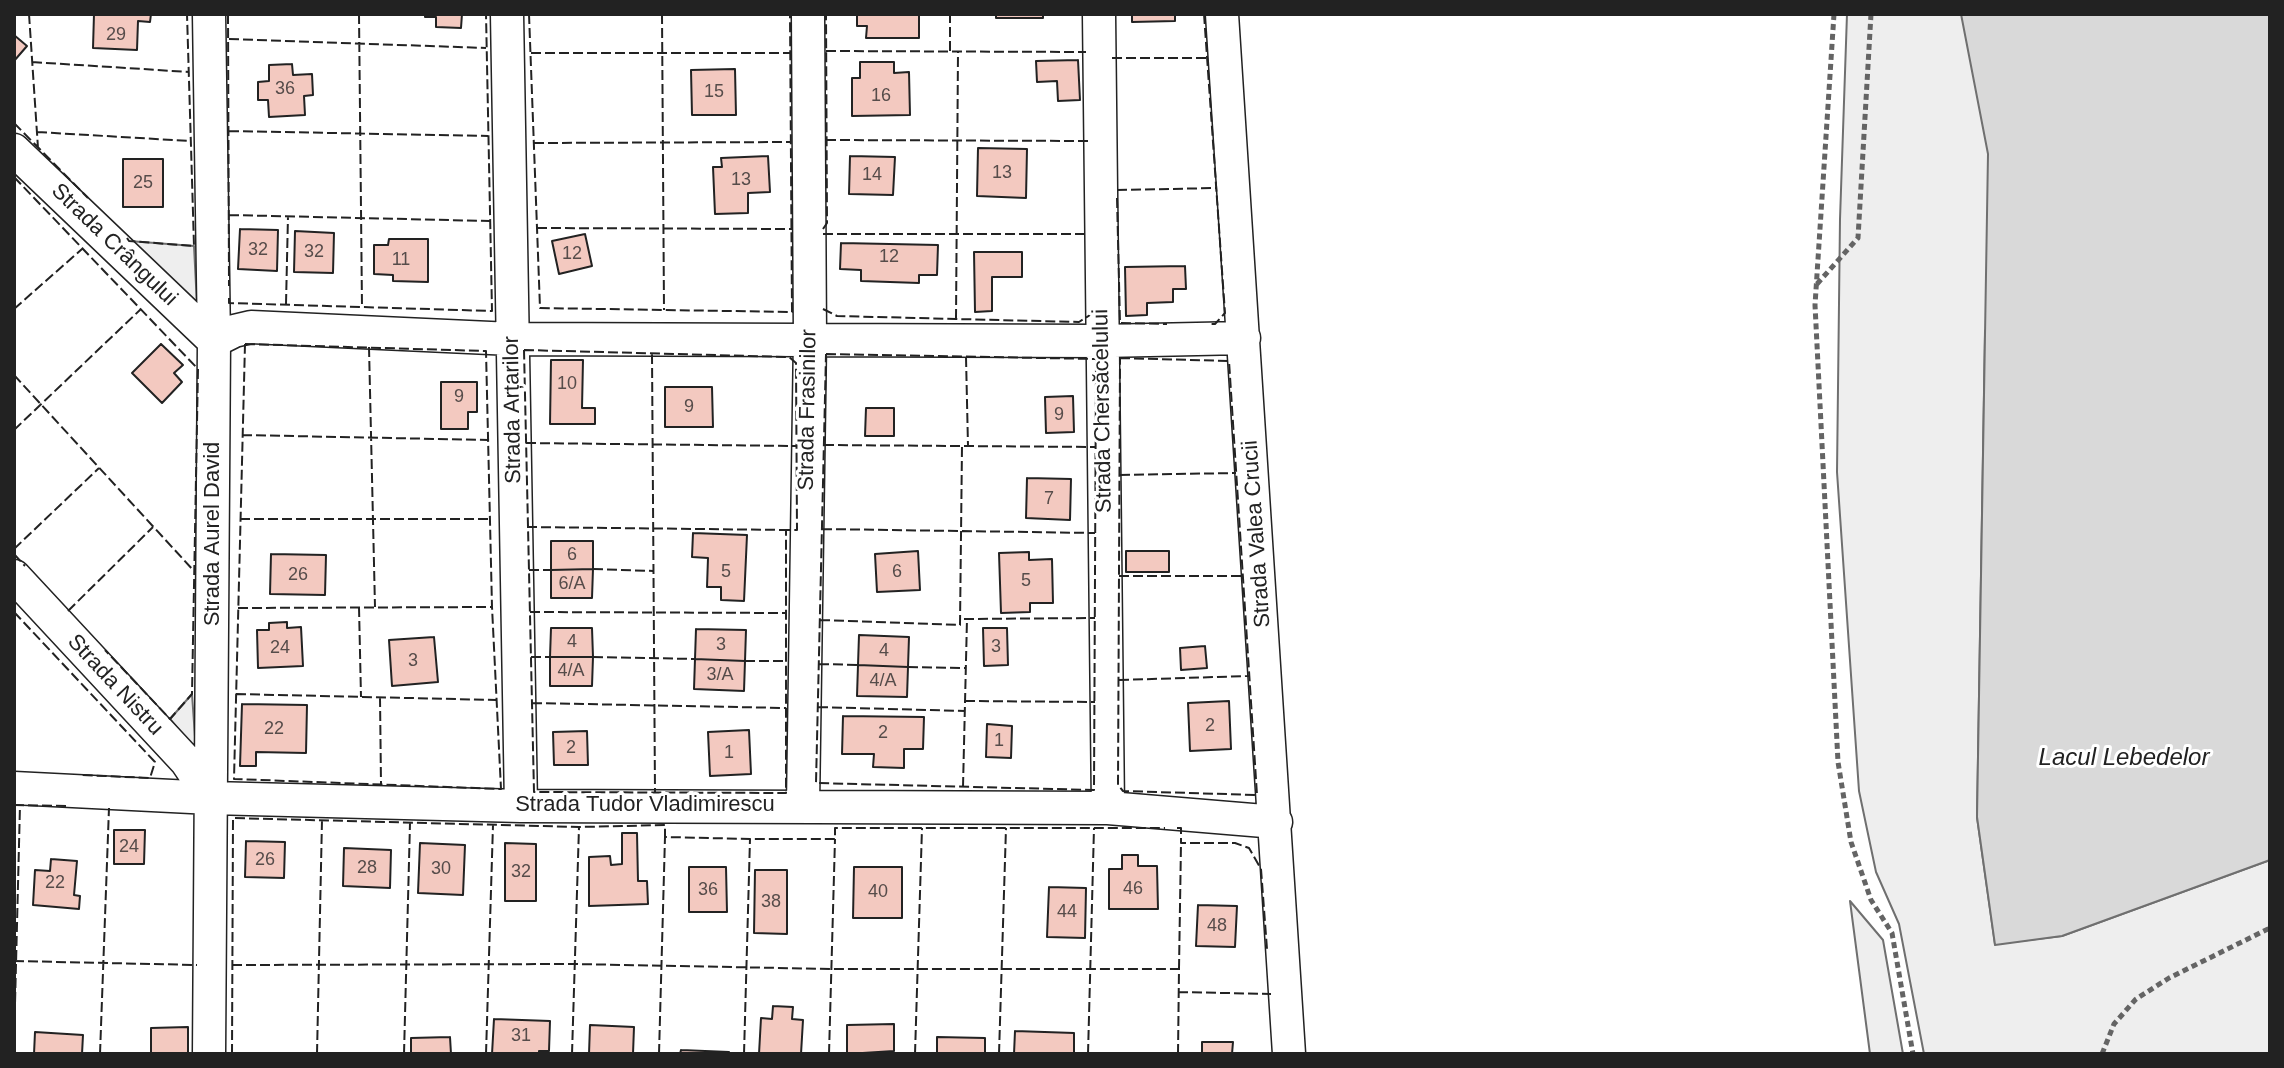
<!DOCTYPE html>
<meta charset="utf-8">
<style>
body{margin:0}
#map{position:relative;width:2284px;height:1068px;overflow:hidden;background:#fff;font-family:Helvetica,sans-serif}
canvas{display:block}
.frame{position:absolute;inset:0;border:16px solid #222;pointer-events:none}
</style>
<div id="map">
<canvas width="2284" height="1068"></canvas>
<div class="frame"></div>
</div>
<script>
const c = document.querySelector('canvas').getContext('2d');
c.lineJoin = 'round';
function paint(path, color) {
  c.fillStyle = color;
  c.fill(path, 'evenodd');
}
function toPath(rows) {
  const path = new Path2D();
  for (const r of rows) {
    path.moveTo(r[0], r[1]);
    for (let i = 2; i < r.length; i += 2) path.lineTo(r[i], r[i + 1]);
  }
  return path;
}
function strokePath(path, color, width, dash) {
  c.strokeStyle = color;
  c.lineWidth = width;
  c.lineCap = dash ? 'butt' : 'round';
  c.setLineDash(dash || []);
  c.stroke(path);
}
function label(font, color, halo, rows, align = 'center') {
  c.font = font + ' Helvetica,sans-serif';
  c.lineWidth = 6;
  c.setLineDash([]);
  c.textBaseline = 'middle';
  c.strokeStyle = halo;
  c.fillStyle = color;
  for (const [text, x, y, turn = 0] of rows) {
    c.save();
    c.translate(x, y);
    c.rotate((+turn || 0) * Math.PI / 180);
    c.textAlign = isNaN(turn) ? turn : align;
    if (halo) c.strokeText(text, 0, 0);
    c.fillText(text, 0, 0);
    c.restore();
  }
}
const green = toPath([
 [1847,14,2270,14,1985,331,1977,817,1995,944,2062,936,2270,860,2270,1054,1924,1054,1899,924,1876,872,1859,791,1837,472,1840,219,1847,14],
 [129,241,194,246,197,305,129,241],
 [192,694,196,751,170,719,192,694],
 [1850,901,1883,940,1903,1054,1870,1054,1850,901]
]);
paint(green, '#eee');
strokePath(green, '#6f6f6f', 2);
const water = toPath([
 [1961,14,2270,14,2270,860,2062,936,1995,945,1977,817,1988,154,1961,14]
]);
paint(water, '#d9d9d9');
strokePath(water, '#6f6f6f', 2);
const building = toPath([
 [94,14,151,14,150,22,138,21,137,50,93,48,94,14],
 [425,14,462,14,461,28,436,27,436,17,425,17,425,14],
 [857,14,919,14,919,38,866,38,867,26,857,26,857,14],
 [996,14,1043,14,1043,18,996,18,996,14],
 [1132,14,1175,14,1175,21,1132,22,1132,14],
 [14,35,27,46,14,61,14,35],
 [1078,60,1080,100,1058,101,1057,81,1037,82,1036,61,1078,60],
 [860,62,894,62,894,73,909,72,910,115,852,116,852,78,860,78,860,62],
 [292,64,293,75,312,74,313,95,304,96,305,115,269,117,268,100,258,100,258,82,269,81,269,65,292,64],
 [735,69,736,115,692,115,691,70,735,69],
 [978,148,1027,149,1026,198,977,196,978,148],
 [768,156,770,192,748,193,748,213,715,214,713,167,722,167,721,158,768,156],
 [850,156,895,157,893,195,849,194,850,156],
 [123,159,163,159,163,207,123,207,123,159],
 [240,229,278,230,277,271,238,269,240,229],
 [295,231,334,233,333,273,294,272,295,231],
 [585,234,592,266,559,274,552,241,585,234],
 [389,239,428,239,428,282,393,281,393,275,374,274,374,245,388,245,389,239],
 [841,243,938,245,937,275,919,275,919,283,861,281,861,270,840,269,841,243],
 [974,252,1022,252,1022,277,992,277,992,311,975,312,974,252],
 [1185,266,1186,289,1173,289,1173,302,1147,303,1147,315,1126,316,1125,267,1185,266],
 [161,344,183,365,174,373,182,382,162,403,132,373,161,344],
 [551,360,583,360,582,408,595,408,595,424,550,424,551,360],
 [441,382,477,382,477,412,468,412,468,429,441,429,441,382],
 [665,387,712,387,713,427,665,427,665,387],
 [1073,396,1074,432,1046,433,1045,397,1073,396],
 [866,408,894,408,894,436,865,436,866,408],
 [1027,478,1071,479,1070,520,1026,518,1027,478],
 [693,533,747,535,744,601,721,600,721,587,707,587,708,558,692,557,693,533],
 [551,541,593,541,593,569,551,570,551,541],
 [918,551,920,590,877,592,875,554,918,551],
 [1126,551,1169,551,1169,572,1126,572,1126,551],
 [1029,552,1029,560,1052,559,1053,603,1030,603,1030,612,1001,613,999,553,1029,552],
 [271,554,326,555,325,595,270,594,271,554],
 [593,569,592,598,551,598,551,570,593,569],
 [287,622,287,628,301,627,303,666,258,668,257,630,269,630,269,623,287,622],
 [551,628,592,628,593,657,550,657,551,628],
 [983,628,1007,628,1008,665,984,666,983,628],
 [696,629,746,630,745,661,695,659,696,629],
 [859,635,909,637,908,667,858,665,859,635],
 [434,637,438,682,392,686,389,640,434,637],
 [1205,646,1207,668,1181,670,1180,648,1205,646],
 [550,657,593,657,592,686,550,686,550,657],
 [695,659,745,661,744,691,694,689,695,659],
 [858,665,908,667,907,697,857,696,858,665],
 [1229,701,1231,749,1190,751,1188,703,1229,701],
 [242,704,307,705,306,753,256,752,256,766,240,766,242,704],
 [843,716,924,717,923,749,904,749,904,768,873,767,874,754,842,754,843,716],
 [987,724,1012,726,1011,758,986,757,987,724],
 [749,730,751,774,710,776,708,732,749,730],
 [587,731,588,765,554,765,553,732,587,731],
 [114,830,145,830,144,864,114,864,114,830],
 [622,833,637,833,638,881,647,881,648,904,589,906,589,857,610,856,611,865,622,864,622,833],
 [246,841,285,842,284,878,245,877,246,841],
 [420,843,465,845,463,895,418,893,420,843],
 [505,843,536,844,536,901,505,901,505,843],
 [344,848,391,850,390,888,343,886,344,848],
 [1122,855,1138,855,1138,866,1157,866,1158,909,1109,909,1109,869,1122,869,1122,855],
 [51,859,77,861,74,895,80,896,79,909,33,905,35,870,50,871,51,859],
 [689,867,726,867,727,912,689,912,689,867],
 [854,867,902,867,902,918,853,918,854,867],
 [755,870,787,870,787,934,754,933,755,870],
 [1049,887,1086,888,1085,938,1047,937,1049,887],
 [1198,905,1237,906,1235,947,1196,946,1198,905],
 [773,1006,793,1007,792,1019,803,1020,801,1054,759,1054,761,1018,772,1019,773,1006],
 [494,1019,550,1021,549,1051,539,1051,539,1054,492,1054,494,1019],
 [894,1024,894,1051,847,1054,847,1025,894,1024],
 [590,1025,634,1027,633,1054,589,1054,590,1025],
 [188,1027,188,1054,151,1054,151,1028,188,1027],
 [1015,1031,1074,1033,1074,1054,1014,1054,1015,1031],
 [35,1032,83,1035,82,1054,34,1054,35,1032],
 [450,1037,451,1054,411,1054,411,1038,450,1037],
 [937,1037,985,1038,985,1054,937,1054,937,1037],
 [1202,1042,1233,1042,1232,1054,1202,1054,1202,1042],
 [681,1050,729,1052,729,1054,680,1054,681,1050]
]);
paint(building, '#f3c9c0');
strokePath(building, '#222', 2);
const minor = toPath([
 [209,14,214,341,209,1054],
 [507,14,521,806],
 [1099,14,1108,808],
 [1222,14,1289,1054],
 [14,150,214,341,234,331,251,327,512,339,1102,341,1244,338],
 [14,576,186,761,211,798],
 [14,788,211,798,521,806,1108,808,1276,822],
 [803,805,810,338,808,14]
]);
strokePath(minor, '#222', 35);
strokePath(toPath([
 [1834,14,1815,305,1838,762,1851,842,1871,900,1892,933,1913,1054],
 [1817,284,1858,238,1871,14],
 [2102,1054,2114,1024,2136,999,2169,978,2270,928]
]), '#646464', 5, [6, 4]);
strokePath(minor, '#fff', 32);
strokePath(toPath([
 [29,14,38,148],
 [228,14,229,286],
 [359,14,362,307],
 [529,14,540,308,792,312,790,14],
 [662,14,664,310],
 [1204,14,1225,313,1215,324,1211,324],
 [229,39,486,48],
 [826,51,1086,52],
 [950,51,950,14],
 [531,53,790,53],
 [1112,58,1207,58],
 [32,62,189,72],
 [14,123,88,198],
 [229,131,488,136],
 [37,132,190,141],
 [826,140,1088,141],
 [534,143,791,142],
 [14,177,198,369,192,694,170,719,105,650],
 [1117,190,1217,188],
 [1117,198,1120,323,1167,324],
 [229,215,490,221],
 [537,228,792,229],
 [823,229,827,223,826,14],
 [823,234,1089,234],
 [127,238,129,241,194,246,187,14],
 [229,298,229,303,492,311,486,14],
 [286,304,288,216],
 [14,309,82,249],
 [823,309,837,316,956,319,1079,322,1090,315],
 [956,319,958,52],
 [245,344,486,351,492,607,501,789,234,779,245,344],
 [369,347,375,607],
 [524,350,789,357,796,363,797,530,786,530,786,793,534,792,524,350],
 [652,354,655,793],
 [826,354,1096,359,1094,790,816,783,826,354],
 [966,357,968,446],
 [1120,358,1229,361,1257,795,1123,791,1118,785,1120,358],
 [14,375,194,571],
 [14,430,141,309],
 [242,435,488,440],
 [526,443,796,446],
 [824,445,1096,447],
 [1120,475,1236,473],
 [240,519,490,519],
 [527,527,786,530],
 [822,529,1095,533],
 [14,549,99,468],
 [14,554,25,566],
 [593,569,653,571],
 [529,570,551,570],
 [1119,576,1243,576],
 [359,607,361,697],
 [238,608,492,607],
 [68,611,153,527],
 [14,612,155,762,150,778,82,775],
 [530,612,786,613],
 [964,619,1095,618],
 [820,620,960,625,962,446],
 [531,657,550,657],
 [593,657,695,659],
 [745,661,786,661],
 [819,664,858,665],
 [908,667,966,668],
 [1119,680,1249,676],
 [236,694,496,700],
 [380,697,381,784],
 [965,701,1095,702],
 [532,703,786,708],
 [818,707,965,711],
 [963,787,967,619],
 [14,805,66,806],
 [1177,828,1181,828,1181,843,1235,843,1249,848,1261,869,1267,949],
 [14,961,197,965],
 [232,965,575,964,832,969,1179,969,1178,1054],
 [1179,969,1181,843],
 [1178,992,1271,994],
 [14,1044,20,805],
 [100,1054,109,808],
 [232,1054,233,818,579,827,665,825,665,837,750,839,835,839,835,828,1165,828],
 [317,1054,322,820],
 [404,1054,410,823],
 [486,1054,493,825],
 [572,1054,579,827],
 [659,1054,665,837],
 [744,1054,750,839],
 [829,1054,835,839],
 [915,1054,922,828],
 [999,1054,1006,828],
 [1088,1054,1094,828]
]), '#222', 2, [10, 4]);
label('18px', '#564c4a', null, [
 ["29",116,35],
 ["36",285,89],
 ["15",714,92],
 ["16",881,96],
 ["13",1002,173],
 ["14",872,175],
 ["13",741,180],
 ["25",143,183],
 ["32",258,250],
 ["32",314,252],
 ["12",572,254],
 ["12",889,257],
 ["11",401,260],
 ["10",567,384],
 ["9",459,397],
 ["9",689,407],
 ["9",1059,415],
 ["7",1049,499],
 ["6",572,555],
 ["5",726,572],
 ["6",897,572],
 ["26",298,575],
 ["5",1026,581],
 ["6/A",572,584],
 ["4",572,642],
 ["3",721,645],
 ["3",996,647],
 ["24",280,648],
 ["4",884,651],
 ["3",413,661],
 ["4/A",571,671],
 ["3/A",720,675],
 ["4/A",883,681],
 ["2",1210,726],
 ["22",274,729],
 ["2",883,733],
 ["1",999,741],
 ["2",571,748],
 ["1",729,753],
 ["24",129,847],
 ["26",265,860],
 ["28",367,868],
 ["30",441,869],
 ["32",521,872],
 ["22",55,883],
 ["46",1133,889],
 ["36",708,890],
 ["40",878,892],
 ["38",771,902],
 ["44",1067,912],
 ["48",1217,926],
 ["31",521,1036]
]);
label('22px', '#222', '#fff', [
 ["Strada Crângului",114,245,44],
 ["Strada Arțarilor",513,410,-91],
 ["Strada Frasinilor",808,410,-89],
 ["Strada Chersăcelului",1103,411,-91],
 ["Strada Aurel David",213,534,-90],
 ["Strada Valea Crucii",1257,534,-94],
 ["Strada Nistru",115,685,47],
 ["Strada Tudor Vladimirescu",645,805]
]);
label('italic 24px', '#222', '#fff', [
 ["Lacul Lebedelor",2124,758]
]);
</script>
